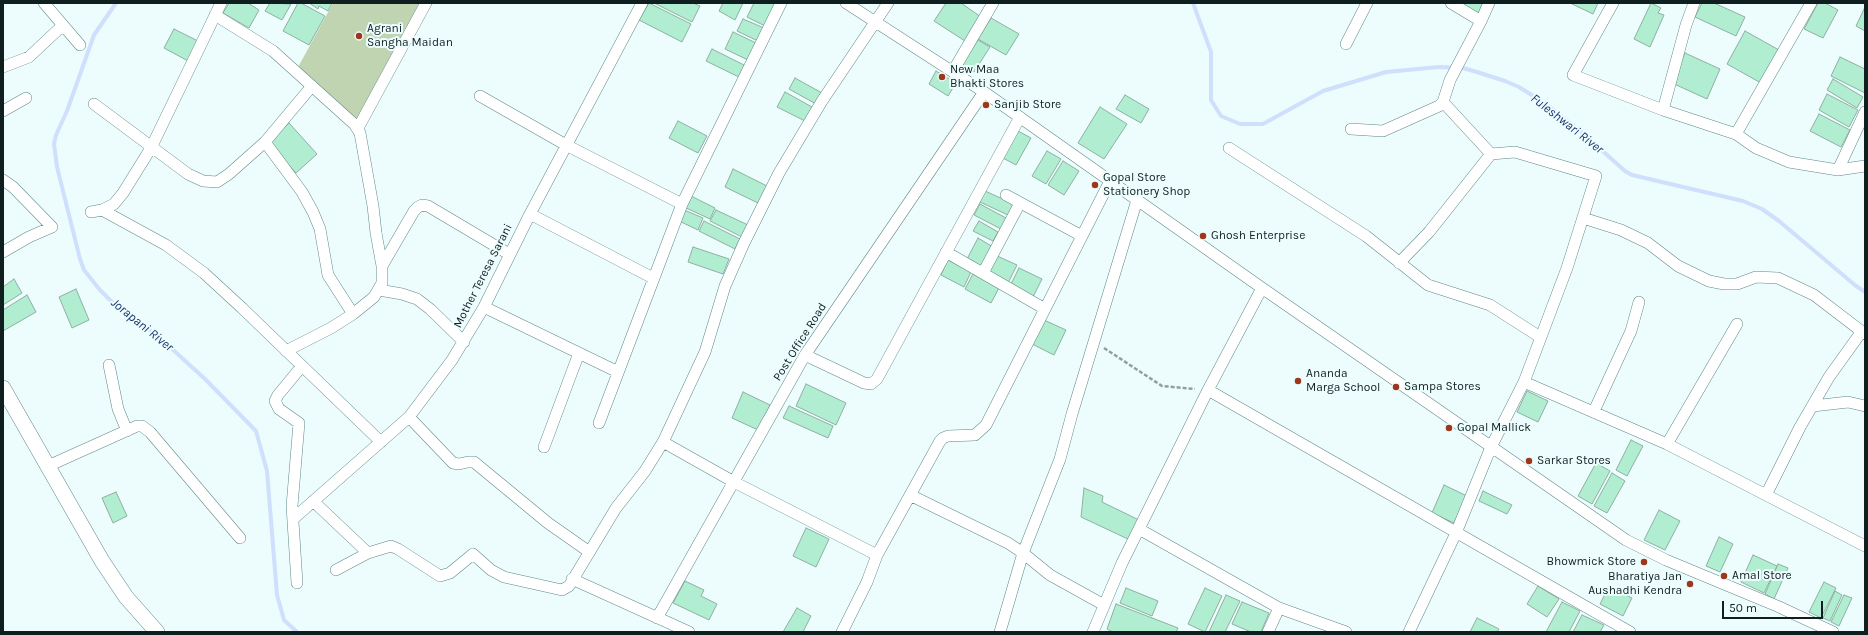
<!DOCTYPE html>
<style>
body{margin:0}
#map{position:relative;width:1868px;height:635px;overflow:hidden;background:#edfdfe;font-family:Karla,sans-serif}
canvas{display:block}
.frame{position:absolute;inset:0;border:4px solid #0f1f20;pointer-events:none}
.scale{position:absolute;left:1722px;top:601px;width:101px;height:18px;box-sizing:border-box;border:2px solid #0f1f20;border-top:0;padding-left:5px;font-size:12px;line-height:14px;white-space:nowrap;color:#0f1f20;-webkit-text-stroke:3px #edfdfe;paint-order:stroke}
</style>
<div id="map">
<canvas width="1868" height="635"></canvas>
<div class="frame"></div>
<div class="scale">50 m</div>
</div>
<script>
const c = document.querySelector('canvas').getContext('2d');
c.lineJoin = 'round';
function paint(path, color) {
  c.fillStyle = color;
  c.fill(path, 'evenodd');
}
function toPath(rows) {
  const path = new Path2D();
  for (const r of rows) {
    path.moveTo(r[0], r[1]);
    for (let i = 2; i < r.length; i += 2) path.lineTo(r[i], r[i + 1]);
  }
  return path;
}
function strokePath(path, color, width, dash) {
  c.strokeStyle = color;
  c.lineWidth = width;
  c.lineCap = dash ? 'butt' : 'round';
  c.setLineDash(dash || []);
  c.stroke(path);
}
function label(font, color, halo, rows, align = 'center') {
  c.font = font + ' Karla,sans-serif';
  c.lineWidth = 4;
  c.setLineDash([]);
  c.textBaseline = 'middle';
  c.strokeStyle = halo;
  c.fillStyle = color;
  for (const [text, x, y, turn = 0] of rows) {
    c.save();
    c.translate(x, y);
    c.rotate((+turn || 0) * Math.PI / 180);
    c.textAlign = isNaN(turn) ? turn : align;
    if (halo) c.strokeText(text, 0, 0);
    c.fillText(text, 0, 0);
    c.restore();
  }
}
paint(toPath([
 [333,3,420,3,357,119,297,69]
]), '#c0d4b2');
strokePath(toPath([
 [116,3,94,35,67,111,56,135,54,144,57,167,80,259,84,270,100,290,111,301,159,337,205,379,256,431,267,471,277,595,284,620,297,632],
 [1193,3,1211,52,1211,100,1221,116,1240,124,1263,124,1323,91,1386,72,1439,67,1463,68,1477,72,1505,81,1519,87,1546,104,1579,130,1625,171,1632,175,1743,201,1762,209,1779,221,1856,286,1865,292]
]), '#cfdffc', 4);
const building = toPath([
 [229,3,248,3,259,10,249,28,223,13,229,3],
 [270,3,291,4,282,20,265,11,270,3],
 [298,3,301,3,325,16,309,45,283,31,298,3],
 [309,3,332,3,328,11,319,6,318,9,309,3],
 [649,3,691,24,682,42,639,20,649,3],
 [654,3,693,3,700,6,692,22,654,3],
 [723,3,743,3,735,20,719,11,723,3],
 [754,3,777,3,765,26,747,17,754,3],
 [946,3,961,3,981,17,965,41,934,21,946,3],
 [1457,3,1483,3,1478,14,1457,3],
 [1570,3,1598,3,1593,14,1570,3],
 [1651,3,1661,8,1658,13,1664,15,1650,47,1634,39,1651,3],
 [1702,3,1714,3,1745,17,1736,36,1695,17,1702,3],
 [1818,3,1825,3,1838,10,1823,38,1804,29,1818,3],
 [1865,7,1865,31,1856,26,1865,7],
 [991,18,1019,34,1006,55,978,39,991,18],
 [743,19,764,28,758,41,737,31,743,19],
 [174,29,200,42,190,62,164,48,174,29],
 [1745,31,1779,50,1761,83,1727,64,1745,31],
 [733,32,756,43,748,60,725,49,733,32],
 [978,40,990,47,974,72,962,64,978,40],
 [712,49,746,66,741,78,706,61,712,49],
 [1685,53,1720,69,1707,99,1672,83,1685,53],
 [1840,57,1865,69,1865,93,1831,76,1840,57],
 [936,71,956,83,948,96,929,84,936,71],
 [795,78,822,93,816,104,789,89,795,78],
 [1833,79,1863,97,1857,108,1827,90,1833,79],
 [785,92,812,107,805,121,777,107,785,92],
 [1827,94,1858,110,1849,127,1819,110,1827,94],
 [1125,95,1149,109,1141,123,1116,109,1125,95],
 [1100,107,1127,124,1104,159,1078,143,1100,107],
 [1819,114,1850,130,1841,147,1810,131,1819,114],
 [678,121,707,136,698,153,669,138,678,121],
 [289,123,317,154,296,173,268,142,289,123],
 [1018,131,1031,138,1016,165,1003,158,1018,131],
 [1047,151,1061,159,1046,184,1032,176,1047,151],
 [1063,161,1079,171,1064,195,1048,185,1063,161],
 [733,169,769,187,760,204,725,187,733,169],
 [985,191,1016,205,1010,216,980,202,985,191],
 [689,195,715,208,710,219,684,207,689,195],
 [980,204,1006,218,1001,229,974,215,980,204],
 [682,209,703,218,698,230,677,220,682,209],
 [716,210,748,225,742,237,710,221,716,210],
 [704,221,740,239,735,249,699,231,704,221],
 [979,221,998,232,993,241,973,231,979,221],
 [978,238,993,247,981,269,966,261,978,238],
 [693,247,729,259,723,274,688,262,693,247],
 [995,255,1017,265,1008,283,986,272,995,255],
 [948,260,971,272,964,287,941,275,948,260],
 [1019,268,1042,279,1033,297,1010,286,1019,268],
 [973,274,999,288,991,303,965,289,973,274],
 [14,279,22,293,3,305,3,287,14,279],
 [76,289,89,320,72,328,59,297,76,289],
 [27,295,36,312,3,331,3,310,27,295],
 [1044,320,1066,330,1054,355,1032,344,1044,320],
 [806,384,846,403,836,425,796,406,806,384],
 [1527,391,1548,401,1538,422,1517,412,1527,391],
 [743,392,770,405,758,430,732,418,743,392],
 [789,406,833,426,828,438,783,418,789,406],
 [1631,440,1643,446,1627,476,1616,470,1631,440],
 [1596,463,1610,471,1592,504,1578,496,1596,463],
 [1612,473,1625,481,1607,513,1594,506,1612,473],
 [1444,485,1467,496,1454,523,1432,513,1444,485],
 [1084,488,1103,496,1102,502,1139,520,1130,540,1081,517,1084,488],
 [1483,491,1512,505,1507,514,1479,501,1483,491],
 [116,492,127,516,113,523,102,498,116,492],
 [1659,510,1680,521,1665,550,1644,540,1659,510],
 [806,528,829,539,816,567,793,556,806,528],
 [1719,537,1733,544,1720,572,1706,566,1719,537],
 [1753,555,1777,566,1764,593,1741,582,1753,555],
 [1778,564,1788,568,1774,599,1765,594,1778,564],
 [685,581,704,590,701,596,717,604,709,620,673,603,685,581],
 [1824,582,1836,588,1821,618,1809,612,1824,582],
 [1538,586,1559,599,1547,617,1527,604,1538,586],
 [1609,586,1632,598,1623,616,1600,604,1609,586],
 [1126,588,1158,601,1152,616,1120,603,1126,588],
 [1205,588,1222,596,1205,632,1188,624,1205,588],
 [1835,591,1842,595,1830,621,1823,618,1835,591],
 [1226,595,1240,601,1225,632,1209,632,1226,595],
 [1844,595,1852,598,1839,626,1831,622,1844,595],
 [1242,602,1269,613,1261,632,1251,632,1232,624,1242,602],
 [1562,602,1580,611,1569,632,1546,632,1562,602],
 [1116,604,1178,628,1176,632,1113,632,1107,629,1116,604],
 [797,608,811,616,803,632,783,632,797,608],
 [1582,615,1604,625,1600,632,1573,632,1582,615],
 [1477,618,1499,629,1497,632,1470,632,1477,618]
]);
paint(building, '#b0edd1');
strokePath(building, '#8eb0a0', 1);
const street = toPath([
 [44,3,80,45],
 [846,3,984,92,1262,288,1626,540,1666,560,1777,606,1833,632],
 [1613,3,1573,75,1663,110,1736,134,1756,148,1789,162,1838,170,1865,166],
 [215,15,273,51,354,124,360,133,373,206,376,233,382,266,382,283,374,297,353,314,331,328,286,351],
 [1481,21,1489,3],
 [1346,44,1367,3],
 [3,67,29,57,62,26],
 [953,71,993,3],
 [480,96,566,145,682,204],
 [1443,102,1491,154],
 [94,104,188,174,203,181,217,182,229,174,265,142,312,86],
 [1663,110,1686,25,1694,3],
 [3,111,26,98],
 [358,128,426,3],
 [1351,129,1383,131,1439,106,1443,102,1450,80,1481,21,1451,3],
 [1736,134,1811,3],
 [265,142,302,192,313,212,320,229,328,275,353,314],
 [1229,148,1366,236,1428,285,1490,305,1540,337],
 [1838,170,1865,112],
 [3,180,13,187,52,227,29,237,3,252],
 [1006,195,1082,236],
 [102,210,166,245,204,273,242,308,381,442],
 [91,212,102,210,114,204,123,193,151,148,221,3],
 [530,214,653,278],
 [1583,218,1621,230,1648,243,1678,266,1709,281,1724,284,1737,284,1756,277,1778,278,1814,295,1865,334],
 [946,252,1045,309],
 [1399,263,1429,232,1491,154,1515,152,1596,176,1567,268,1524,382,1491,447,1456,533,1409,632],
 [382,266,414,211,418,207,422,205,428,206,509,254],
 [983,273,1020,203],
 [379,290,402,294,417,299,430,309,464,342],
 [484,307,618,372],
 [805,355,864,383,871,384,877,379,1020,117],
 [109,365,118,409,127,431],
 [1524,382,1667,444,1865,546],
 [1208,390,1630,632],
 [1813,406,1848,402,1865,406],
 [1594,411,1631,331,1639,302],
 [409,417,453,463,459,464,468,462,474,462,548,523,588,551],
 [599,423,682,204,781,3],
 [663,442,734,482,877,555],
 [1667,444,1737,324],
 [544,447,579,353],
 [48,466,137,426,142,426,150,432,240,538],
 [910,495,1008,543,1023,553,1050,575,1104,605],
 [1766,495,1800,427,1829,377,1862,331],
 [313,501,368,553],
 [293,519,409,417,452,360,484,307,530,214,642,3],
 [1139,529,1279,608,1346,632],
 [336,570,368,553,391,546,398,549,440,576,450,573,473,554,491,570,504,577,562,590,569,586,616,508,645,471,663,442,705,352,725,286,744,243,779,173,822,101,888,3],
 [572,579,689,632],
 [297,583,292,506,299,423,279,409,275,401,278,395,302,366],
 [657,618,805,355,984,92],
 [842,632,867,582,877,555,940,441,943,438,948,436,975,435,986,425,1110,181],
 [1000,632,1023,553,1060,459,1072,414,1137,200],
 [1093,632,1122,563,1208,390,1262,288],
 [1268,632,1279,608]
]);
const secondary = toPath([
 [3,388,102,561,126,597,157,632]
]);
strokePath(street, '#608788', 12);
strokePath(secondary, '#608788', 16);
strokePath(toPath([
 [1104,348,1162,386,1195,389]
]), '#90a0a1', 2.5, [4, 2]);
strokePath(street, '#fff', 11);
strokePath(secondary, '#fff', 15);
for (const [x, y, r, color] of [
 [359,36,4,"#9e361c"],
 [942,77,4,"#9e361c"],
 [986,105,4,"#9e361c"],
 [1095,185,4,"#9e361c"],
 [1203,236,4,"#9e361c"],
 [1298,381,4,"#9e361c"],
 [1396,387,4,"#9e361c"],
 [1449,428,4,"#9e361c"],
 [1529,461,4,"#9e361c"],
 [1644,562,4,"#9e361c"],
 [1724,576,4,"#9e361c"],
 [1690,584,4,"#9e361c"]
]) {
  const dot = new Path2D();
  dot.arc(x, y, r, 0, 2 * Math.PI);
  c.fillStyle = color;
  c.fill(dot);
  strokePath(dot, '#edfdfe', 1.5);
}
label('12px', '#0f1f20', '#edfdfe', [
 ["Agrani",367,29],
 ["Sangha Maidan",367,43],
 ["New Maa",950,70],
 ["Bhakti Stores",950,84],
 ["Sanjib Store",994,105],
 ["Gopal Store",1103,178],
 ["Stationery Shop",1103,192],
 ["Ghosh Enterprise",1211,236],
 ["Ananda",1306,374],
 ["Marga School",1306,388],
 ["Sampa Stores",1404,387],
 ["Gopal Mallick",1457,428],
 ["Sarkar Stores",1537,461],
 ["Bhowmick Store",1636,562,"right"],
 ["Amal Store",1732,576],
 ["Bharatiya Jan",1682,577,"right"],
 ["Aushadhi Kendra",1682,591,"right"]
], 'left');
label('12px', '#0f1f20', '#edfdfe', [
 ["Mother Teresa Sarani",483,276,-63],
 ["Post Office Road",800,342,-58]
]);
label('italic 13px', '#1a356d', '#edfdfe', [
 ["Fuleshwari River",1567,124,38],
 ["Jorapani River",142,325,39]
]);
</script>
